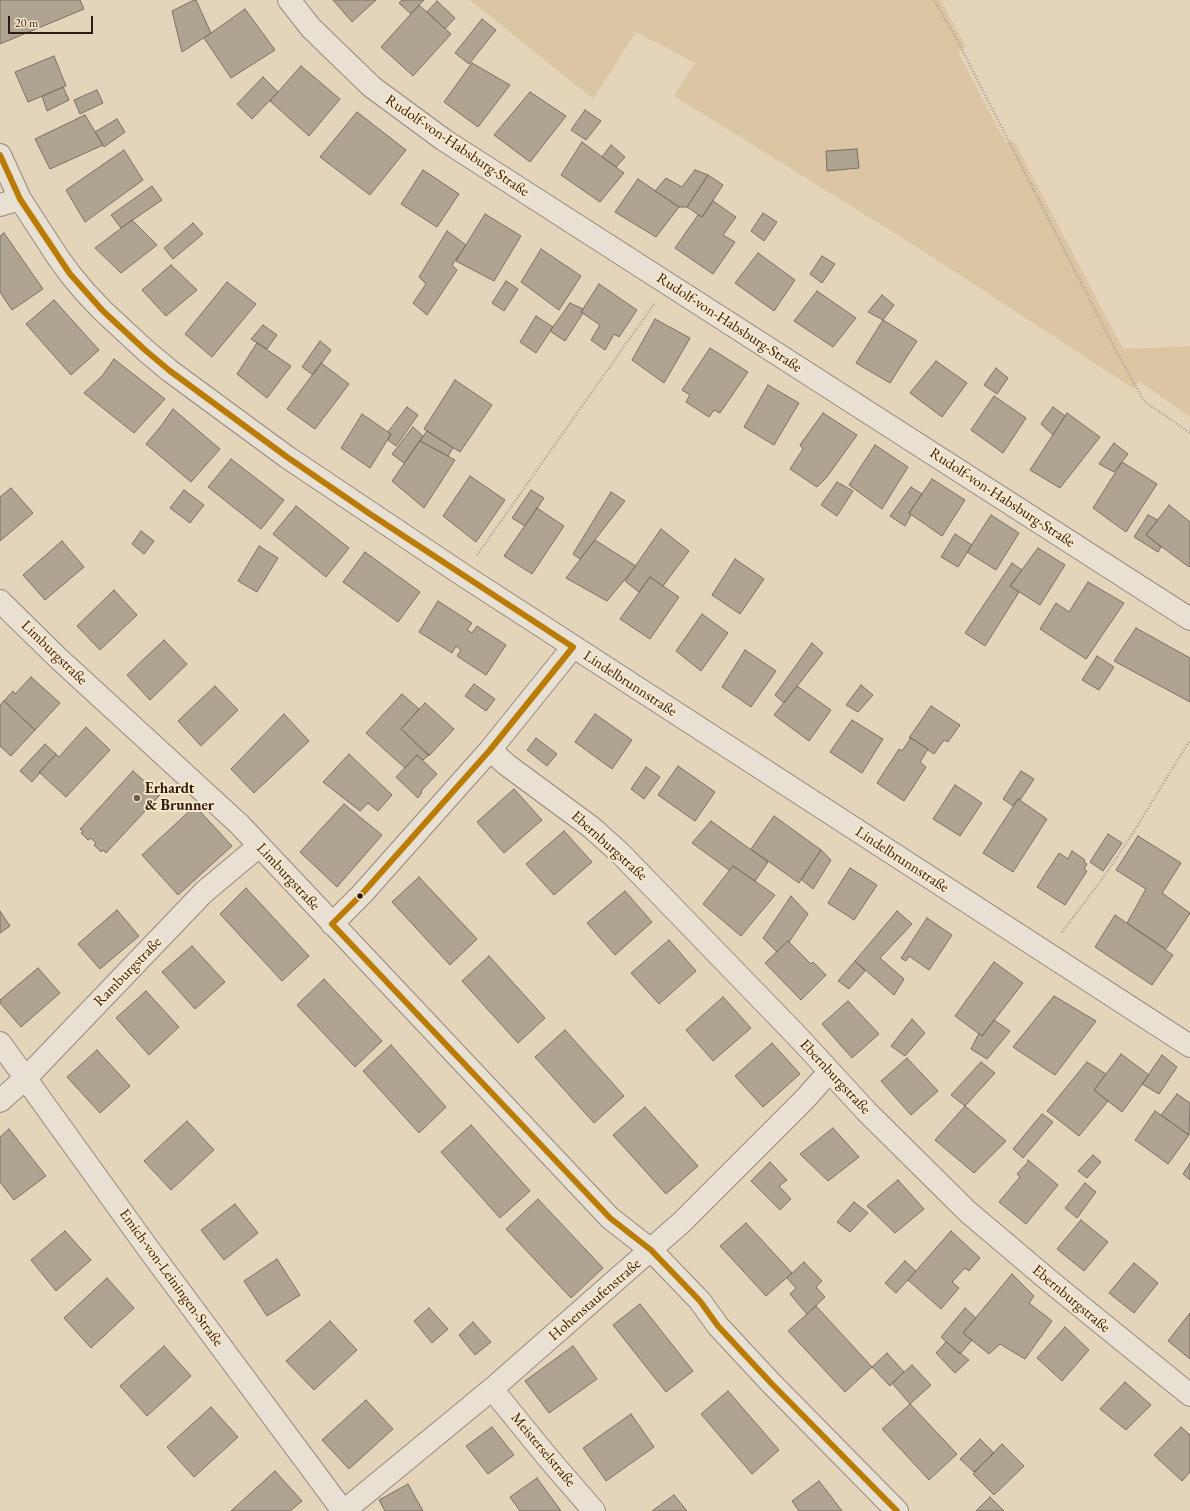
<!DOCTYPE html>
<meta charset="utf-8">
<style>
body{margin:0}
#map{position:relative;width:1190px;height:1511px;overflow:hidden;background:#e4d4ba;font-family:"EB Garamond",serif}
canvas{display:block}
.scale{position:absolute;left:8px;top:16px;width:85px;height:18px;box-sizing:border-box;border:2px solid #2c1b14;border-top:0;padding-left:5px;font-size:12px;line-height:14px;white-space:nowrap;color:#2c1b14;-webkit-text-stroke:3px #f8e6c7;paint-order:stroke}
</style>
<div id="map">
<canvas width="1190" height="1511"></canvas>
<div class="scale">20 m</div>
</div>
<script>
const c = document.querySelector('canvas').getContext('2d');
c.lineJoin = 'round';
function paint(path, color) {
  c.fillStyle = color;
  c.fill(path, 'evenodd');
}
function toPath(rows) {
  const path = new Path2D();
  for (const r of rows) {
    path.moveTo(r[0], r[1]);
    for (let i = 2; i < r.length; i += 2) path.lineTo(r[i], r[i + 1]);
  }
  return path;
}
function strokePath(path, color, width, dash) {
  c.strokeStyle = color;
  c.lineWidth = width;
  c.lineCap = dash ? 'butt' : 'round';
  c.setLineDash(dash || []);
  c.stroke(path);
}
function label(font, color, halo, rows, align = 'center') {
  c.font = font + ' "EB Garamond",serif';
  c.lineWidth = 4;
  c.setLineDash([]);
  c.textBaseline = 'middle';
  c.strokeStyle = halo;
  c.fillStyle = color;
  for (const [text, x, y, turn = 0] of rows) {
    c.save();
    c.translate(x, y);
    c.rotate((+turn || 0) * Math.PI / 180);
    c.textAlign = isNaN(turn) ? turn : align;
    if (halo) c.strokeText(text, 0, 0);
    c.fillText(text, 0, 0);
    c.restore();
  }
}
paint(toPath([
 [470,0,941,0,966,47,958,52,1006,143,1014,141,1123,349,1190,346,1190,417,1139,381,1134,389,917,247,674,96,695,63,636,32,593,99]
]), '#dbc5a3');
const building = toPath([
 [0,0,80,0,84,9,0,44,0,0],
 [194,0,196,0,211,33,182,52,172,11,194,0],
 [333,0,376,0,352,22,333,0],
 [402,0,424,0,411,14,399,3,402,0],
 [437,1,455,18,445,29,427,12,437,1],
 [419,5,451,34,413,76,381,47,419,5],
 [245,9,275,50,231,78,204,38,245,9],
 [482,19,496,30,469,64,455,53,482,19],
 [54,56,66,86,28,102,15,72,54,56],
 [472,63,510,85,478,127,444,102,472,63],
 [301,66,340,99,309,136,270,101,301,66],
 [263,77,278,92,252,119,237,104,263,77],
 [63,87,69,100,47,111,42,96,63,87],
 [97,90,103,103,80,114,74,100,97,90],
 [530,92,566,116,530,162,494,135,530,92],
 [585,110,601,121,586,140,571,130,585,110],
 [357,112,406,150,370,195,320,157,357,112],
 [85,115,103,145,50,169,35,139,85,115],
 [117,119,125,132,104,147,95,132,117,119],
 [582,142,624,173,600,202,561,175,582,142],
 [611,145,625,157,616,167,602,157,611,145],
 [857,149,859,168,827,171,826,151,857,149],
 [124,150,143,180,85,222,66,190,124,150],
 [423,170,459,194,437,227,401,204,423,170],
 [695,170,708,175,687,207,679,207,655,191,666,178,682,187,695,170],
 [708,175,723,185,702,217,687,207,708,175],
 [638,179,679,207,656,237,615,212,638,179],
 [152,186,162,200,121,228,111,215,152,186],
 [713,201,736,217,723,235,735,242,713,274,675,248,698,215,702,217,713,201],
 [763,213,777,222,764,241,751,231,763,213],
 [485,214,521,236,494,281,456,261,485,214],
 [132,220,157,245,121,273,95,248,132,220],
 [193,223,203,234,173,259,164,248,193,223],
 [447,231,466,245,452,265,457,270,427,315,413,303,426,284,419,277,447,231],
 [4,233,43,289,12,310,0,292,0,236,4,233],
 [541,249,581,276,559,310,521,282,541,249],
 [758,253,795,280,774,311,735,283,758,253],
 [822,256,835,264,822,283,810,274,822,256],
 [171,265,197,290,166,316,142,290,171,265],
 [506,281,518,289,504,311,492,303,506,281],
 [227,282,256,304,212,357,185,334,227,282],
 [599,284,637,310,619,337,614,334,605,350,591,340,600,325,581,312,599,284],
 [817,291,856,318,833,347,794,321,817,291],
 [882,295,894,305,883,320,868,312,882,295],
 [54,300,99,350,71,375,26,324,54,300],
 [570,303,583,309,581,312,583,313,565,341,550,331,570,303],
 [536,316,553,327,536,353,520,342,536,316],
 [655,319,690,338,664,383,632,360,655,319],
 [883,320,917,341,890,383,856,363,883,320],
 [263,325,277,335,267,349,251,339,263,325],
 [320,341,331,350,313,375,302,367,320,341],
 [257,343,291,366,267,398,237,374,257,343],
 [710,348,748,372,720,413,714,410,709,417,686,402,690,395,682,390,710,348],
 [114,359,165,399,134,433,84,393,102,376,114,359],
 [936,361,967,383,942,417,910,393,936,361],
 [321,363,349,384,315,429,287,409,321,363],
 [996,368,1008,378,997,394,984,385,996,368],
 [455,380,492,405,460,452,424,429,455,380],
 [768,385,799,403,774,445,744,427,768,385],
 [994,396,1026,418,1003,453,971,430,994,396],
 [407,407,418,415,396,446,388,440,391,434,388,432,407,407],
 [1053,407,1065,416,1053,435,1041,424,1053,407],
 [173,409,220,449,191,482,146,444,161,426,173,409],
 [823,413,857,435,827,477,817,487,790,469,803,449,800,445,823,413],
 [1067,413,1100,437,1060,488,1030,470,1067,413],
 [362,414,391,434,370,468,341,448,362,414],
 [413,427,423,436,404,463,392,454,413,427],
 [427,431,453,448,448,456,420,441,427,431],
 [420,441,455,460,424,508,392,481,420,441],
 [1114,443,1128,454,1114,472,1099,464,1114,443],
 [875,445,908,467,882,509,849,485,875,445],
 [231,459,284,500,261,529,208,487,231,459],
 [1122,462,1157,484,1126,532,1093,508,1122,462],
 [470,476,505,500,476,542,443,516,470,476],
 [932,479,965,500,942,536,909,513,932,479],
 [837,482,853,491,837,516,821,505,837,482],
 [911,487,922,494,909,513,911,515,905,526,890,516,911,487],
 [11,488,33,513,0,541,0,497,11,488],
 [184,490,204,505,190,523,170,508,184,490],
 [531,490,544,498,525,526,512,518,531,490],
 [611,492,625,501,580,559,573,554,611,492],
 [1169,505,1190,522,1190,565,1189,567,1146,535,1169,505],
 [296,506,349,548,326,577,273,534,296,506],
 [537,508,564,526,532,574,504,556,537,508],
 [991,515,1019,533,996,570,967,552,991,515],
 [1148,515,1158,520,1146,535,1161,547,1158,552,1134,537,1148,515],
 [661,529,689,551,663,586,650,577,639,592,625,581,661,529],
 [141,531,154,541,144,554,132,544,141,531],
 [955,534,972,545,958,567,941,557,955,534],
 [595,540,636,566,607,601,566,578,595,540],
 [62,541,84,567,45,600,23,575,62,541],
 [259,546,278,558,257,592,238,581,259,546],
 [1038,548,1065,565,1040,605,1010,586,1038,548],
 [365,552,420,592,398,622,343,582,365,552],
 [735,559,764,579,740,614,712,595,735,559],
 [1012,563,1022,570,1010,586,1019,592,985,646,965,633,1012,563],
 [650,577,679,597,650,639,620,619,650,577],
 [1088,582,1124,603,1086,659,1040,629,1056,603,1069,612,1088,582],
 [114,590,137,615,100,650,77,626,114,590],
 [438,601,472,623,467,630,472,633,477,626,506,645,486,675,457,656,461,650,456,646,452,653,419,632,438,601],
 [702,614,728,633,701,671,676,651,702,614],
 [1136,628,1190,658,1190,702,1114,661,1136,628],
 [164,640,187,664,150,700,127,675,164,640],
 [812,643,823,653,784,703,775,695,812,643],
 [745,650,776,671,751,707,722,687,745,650],
 [1097,656,1114,667,1099,690,1082,680,1097,656],
 [31,677,60,703,35,730,4,701,13,691,15,694,31,677],
 [474,684,495,699,486,711,465,696,474,684],
 [861,685,873,695,858,712,846,705,861,685],
 [215,686,238,710,201,746,178,721,215,686],
 [797,686,831,710,809,741,774,715,797,686],
 [402,694,419,709,401,729,429,755,423,760,417,755,405,768,366,733,402,694],
 [4,701,35,730,11,756,0,746,0,705,4,701],
 [425,703,454,729,429,756,401,729,425,703],
 [931,706,960,725,948,742,944,740,934,754,928,750,928,749,911,738,909,738,931,706],
 [284,714,309,741,254,793,231,769,284,714],
 [595,714,632,740,612,769,575,742,595,714],
 [852,720,883,739,862,773,830,752,852,720],
 [86,727,110,750,66,797,39,772,56,754,59,757,86,727],
 [536,738,557,754,547,766,527,750,536,738],
 [911,738,928,749,920,762,926,767,904,801,877,783,899,749,902,751,911,738],
 [45,744,56,754,32,782,20,771,45,744],
 [349,754,392,795,378,811,368,803,360,811,323,782,349,754],
 [417,755,437,774,421,791,422,792,418,798,396,777,417,755],
 [678,766,715,792,695,821,658,795,678,766],
 [646,767,660,777,644,799,631,789,646,767],
 [133,771,160,795,106,853,103,850,101,852,94,845,96,843,91,838,88,840,81,833,83,831,80,829,133,771],
 [1021,771,1034,779,1020,800,1018,799,1013,806,1003,799,1021,771],
 [955,785,982,803,960,836,933,819,955,785],
 [514,789,542,820,504,853,477,822,514,789],
 [1018,799,1047,819,1013,872,983,853,1018,799],
 [344,804,382,835,337,887,300,852,344,804],
 [195,806,232,846,178,895,142,855,195,806],
 [774,816,821,850,799,883,751,849,774,816],
 [711,821,768,862,755,881,733,866,729,870,692,843,711,821],
 [564,831,592,862,554,895,526,864,564,831],
 [1108,834,1122,843,1103,871,1090,862,1108,834],
 [1138,836,1181,863,1162,893,1190,913,1166,949,1127,923,1146,889,1116,870,1138,836],
 [821,850,831,860,813,889,801,879,821,850],
 [1072,851,1085,860,1084,862,1087,864,1084,869,1087,871,1065,905,1037,887,1059,853,1068,859,1072,851],
 [733,866,775,895,741,936,703,904,733,866],
 [850,868,877,885,854,920,828,903,850,868],
 [419,877,477,939,450,965,392,902,419,877],
 [246,888,309,956,282,981,220,914,246,888],
 [625,891,652,922,615,955,587,923,625,891],
 [791,896,808,914,789,942,788,941,777,952,763,938,791,896],
 [117,910,139,936,100,969,78,944,117,910],
 [0,911,10,926,0,933,0,911],
 [897,911,912,924,880,958,904,979,894,995,855,961,897,911],
 [1115,915,1173,955,1152,985,1095,947,1115,915],
 [927,918,952,935,929,970,909,956,906,961,901,958,927,918],
 [669,940,696,971,659,1004,631,973,669,940],
 [788,941,811,964,813,962,826,975,801,1000,765,963,788,941],
 [192,946,225,982,195,1009,162,972,192,946],
 [489,956,545,1018,518,1043,462,981,489,956],
 [855,961,865,971,849,989,838,981,855,961],
 [994,962,1023,983,982,1036,955,1016,994,962],
 [38,968,60,993,21,1027,0,1003,0,1000,38,968],
 [324,979,382,1041,355,1067,297,1005,324,979],
 [146,991,179,1027,149,1055,116,1018,146,991],
 [1054,996,1096,1021,1055,1075,1013,1047,1054,996],
 [723,997,751,1028,713,1061,686,1030,723,997],
 [848,1001,879,1034,852,1058,822,1024,848,1001],
 [912,1019,925,1033,905,1056,891,1046,912,1019],
 [994,1020,1010,1031,987,1059,971,1049,979,1033,982,1036,994,1020],
 [565,1030,624,1096,594,1123,535,1057,565,1030],
 [772,1043,800,1074,763,1107,735,1076,772,1043],
 [391,1045,446,1107,419,1133,363,1071,391,1045],
 [97,1050,130,1086,100,1113,67,1077,97,1050],
 [1121,1054,1149,1075,1122,1112,1094,1090,1121,1054],
 [1162,1055,1177,1067,1159,1094,1142,1084,1162,1055],
 [907,1058,938,1091,911,1115,881,1081,907,1058],
 [981,1062,995,1073,965,1106,951,1095,981,1062],
 [1087,1062,1106,1074,1094,1090,1108,1101,1079,1136,1047,1111,1087,1062],
 [1177,1094,1190,1103,1189,1135,1161,1115,1177,1094],
 [965,1106,1006,1141,974,1173,935,1140,965,1106],
 [645,1107,698,1166,666,1194,613,1135,645,1107],
 [1155,1111,1189,1135,1168,1164,1135,1140,1155,1111],
 [1042,1114,1053,1122,1023,1158,1013,1149,1042,1114],
 [187,1121,214,1150,171,1190,144,1161,187,1121],
 [471,1125,530,1191,500,1218,441,1152,471,1125],
 [833,1128,859,1157,828,1181,800,1154,833,1128],
 [9,1129,46,1176,14,1200,0,1182,0,1137,9,1129],
 [1093,1155,1101,1162,1087,1178,1078,1171,1093,1155],
 [1028,1160,1058,1185,1026,1224,999,1202,1020,1177,1017,1174,1028,1162,1028,1160],
 [770,1162,787,1180,779,1186,791,1199,780,1210,751,1181,770,1162],
 [1190,1163,1190,1180,1183,1174,1190,1163],
 [898,1180,924,1209,895,1233,867,1206,898,1180],
 [1085,1183,1096,1192,1077,1218,1065,1208,1085,1183],
 [538,1199,603,1268,571,1298,506,1229,538,1199],
 [854,1202,868,1213,850,1232,837,1222,854,1202],
 [235,1204,258,1233,224,1260,201,1230,235,1204],
 [1081,1220,1108,1242,1084,1271,1057,1249,1081,1220],
 [746,1223,792,1273,766,1296,720,1246,746,1223],
 [65,1231,91,1260,56,1291,31,1260,65,1231],
 [951,1231,980,1258,969,1271,965,1268,952,1282,959,1288,941,1309,908,1280,951,1231],
 [277,1259,300,1295,267,1316,244,1281,277,1259],
 [905,1261,916,1271,896,1293,885,1283,905,1261],
 [804,1262,822,1281,816,1287,825,1297,807,1314,790,1294,796,1288,787,1278,804,1262],
 [1134,1263,1158,1283,1134,1313,1109,1293,1134,1263],
 [1012,1274,1034,1296,1029,1303,1052,1321,1025,1359,1000,1344,989,1354,963,1333,1012,1274],
 [107,1278,134,1308,91,1348,64,1318,107,1278],
 [640,1304,693,1371,666,1392,613,1325,640,1304],
 [816,1306,872,1367,845,1392,788,1331,816,1306],
 [429,1308,448,1329,432,1343,414,1321,429,1308],
 [965,1308,976,1318,963,1333,972,1340,960,1354,941,1337,965,1308],
 [1190,1313,1190,1359,1168,1341,1190,1313],
 [330,1321,357,1350,314,1390,286,1361,330,1321],
 [473,1322,491,1342,475,1355,459,1335,473,1322],
 [1065,1327,1089,1350,1062,1381,1037,1358,1065,1327],
 [946,1342,969,1360,955,1373,936,1353,946,1342],
 [164,1346,191,1376,147,1416,120,1386,164,1346],
 [573,1346,597,1379,549,1413,525,1381,573,1346],
 [887,1353,904,1372,890,1386,872,1367,887,1353],
 [912,1365,931,1385,910,1404,892,1383,912,1365],
 [1125,1382,1151,1405,1126,1430,1100,1409,1125,1382],
 [728,1391,779,1450,752,1474,701,1414,728,1391],
 [366,1400,393,1429,349,1469,322,1440,366,1400],
 [910,1404,957,1454,929,1480,882,1429,910,1404],
 [211,1407,238,1437,194,1477,167,1447,211,1407],
 [631,1414,654,1447,606,1481,583,1448,631,1414],
 [492,1427,514,1455,488,1474,466,1446,492,1427],
 [1181,1427,1190,1435,1190,1472,1182,1481,1154,1455,1181,1427],
 [980,1439,994,1453,974,1472,960,1459,980,1439],
 [1002,1444,1024,1466,994,1495,973,1474,1002,1444],
 [275,1471,302,1501,290,1511,231,1511,275,1471],
 [537,1478,561,1511,520,1511,510,1497,537,1478],
 [819,1481,830,1495,842,1511,799,1511,792,1501,819,1481],
 [408,1484,423,1511,385,1511,379,1500,408,1484],
 [674,1495,687,1511,652,1511,674,1495],
 [990,1497,1004,1511,976,1511,990,1497]
]);
paint(building, '#afa492');
strokePath(building, '#7a7063', 1);
const minor = toPath([
 [289,0,311,28,372,87,444,140,1190,619],
 [0,155,20,199,57,256,70,274,85,292,103,311,145,350,170,371,287,457,463,575,1190,1046],
 [0,205,20,199],
 [0,601,58,658,239,824,610,1218,651,1250,700,1301,718,1326,771,1383,897,1511],
 [490,750,507,765,591,827,620,853,800,1039,867,1112,968,1212,1052,1283,1190,1395],
 [332,924,362,894,490,750,573,647],
 [0,1043,147,1247,343,1511],
 [0,1101,26,1078,204,892,259,846],
 [492,1389,549,1459,594,1511],
 [344,1511,492,1389,682,1222,805,1099,829,1072]
]);
strokePath(minor, '#94897a', 24);
strokePath(toPath([
 [934,0,955,36,1117,353,1144,401,1190,433],
 [477,555,654,304],
 [1062,932,1103,878,1131,836,1190,740]
]), '#a49d93', 2.5, [1, 2]);
strokePath(minor, '#e7e0d3', 22);
strokePath(toPath([
 [0,155,20,199,70,274,103,311,145,350,170,371,287,457,370,514,573,647],
 [332,924,610,1218,651,1250,700,1301,718,1326,771,1383,897,1511],
 [332,924,362,894,490,750,573,647]
]), '#ba7c06', 6);
for (const [x, y, r, color] of [
 [137,798,4,"#6c5c4e"],
 [360,896,3.5,"#2c1b14"]
]) {
  const dot = new Path2D();
  dot.arc(x, y, r, 0, 2 * Math.PI);
  c.fillStyle = color;
  c.fill(dot);
  strokePath(dot, '#f8e6c7', 1.5);
}
label('15px', '#2c1b14', '#f8e6c7', [
 ["Rudolf-von-Habsburg-Straße",457,146,34],
 ["Rudolf-von-Habsburg-Straße",729,323,33],
 ["Rudolf-von-Habsburg-Straße",1002,498,33],
 ["Limburgstraße",54,653,44],
 ["Lindelbrunnstraße",630,684,33],
 ["Ebernburgstraße",609,846,42],
 ["Lindelbrunnstraße",902,860,33],
 ["Limburgstraße",288,877,47],
 ["Ramburgstraße",128,972,-46],
 ["Ebernburgstraße",835,1077,47],
 ["Emich-von-Leiningen-Straße",171,1278,54],
 ["Ebernburgstraße",1071,1299,40],
 ["Hohenstaufenstraße",595,1300,-41],
 ["Meisterselstraße",543,1450,50]
]);
label('bold 15px', '#2c1b14', '#f8e6c7', [
 ["Erhardt",145,789],
 ["& Brunner",145,806]
], 'left');
</script>
